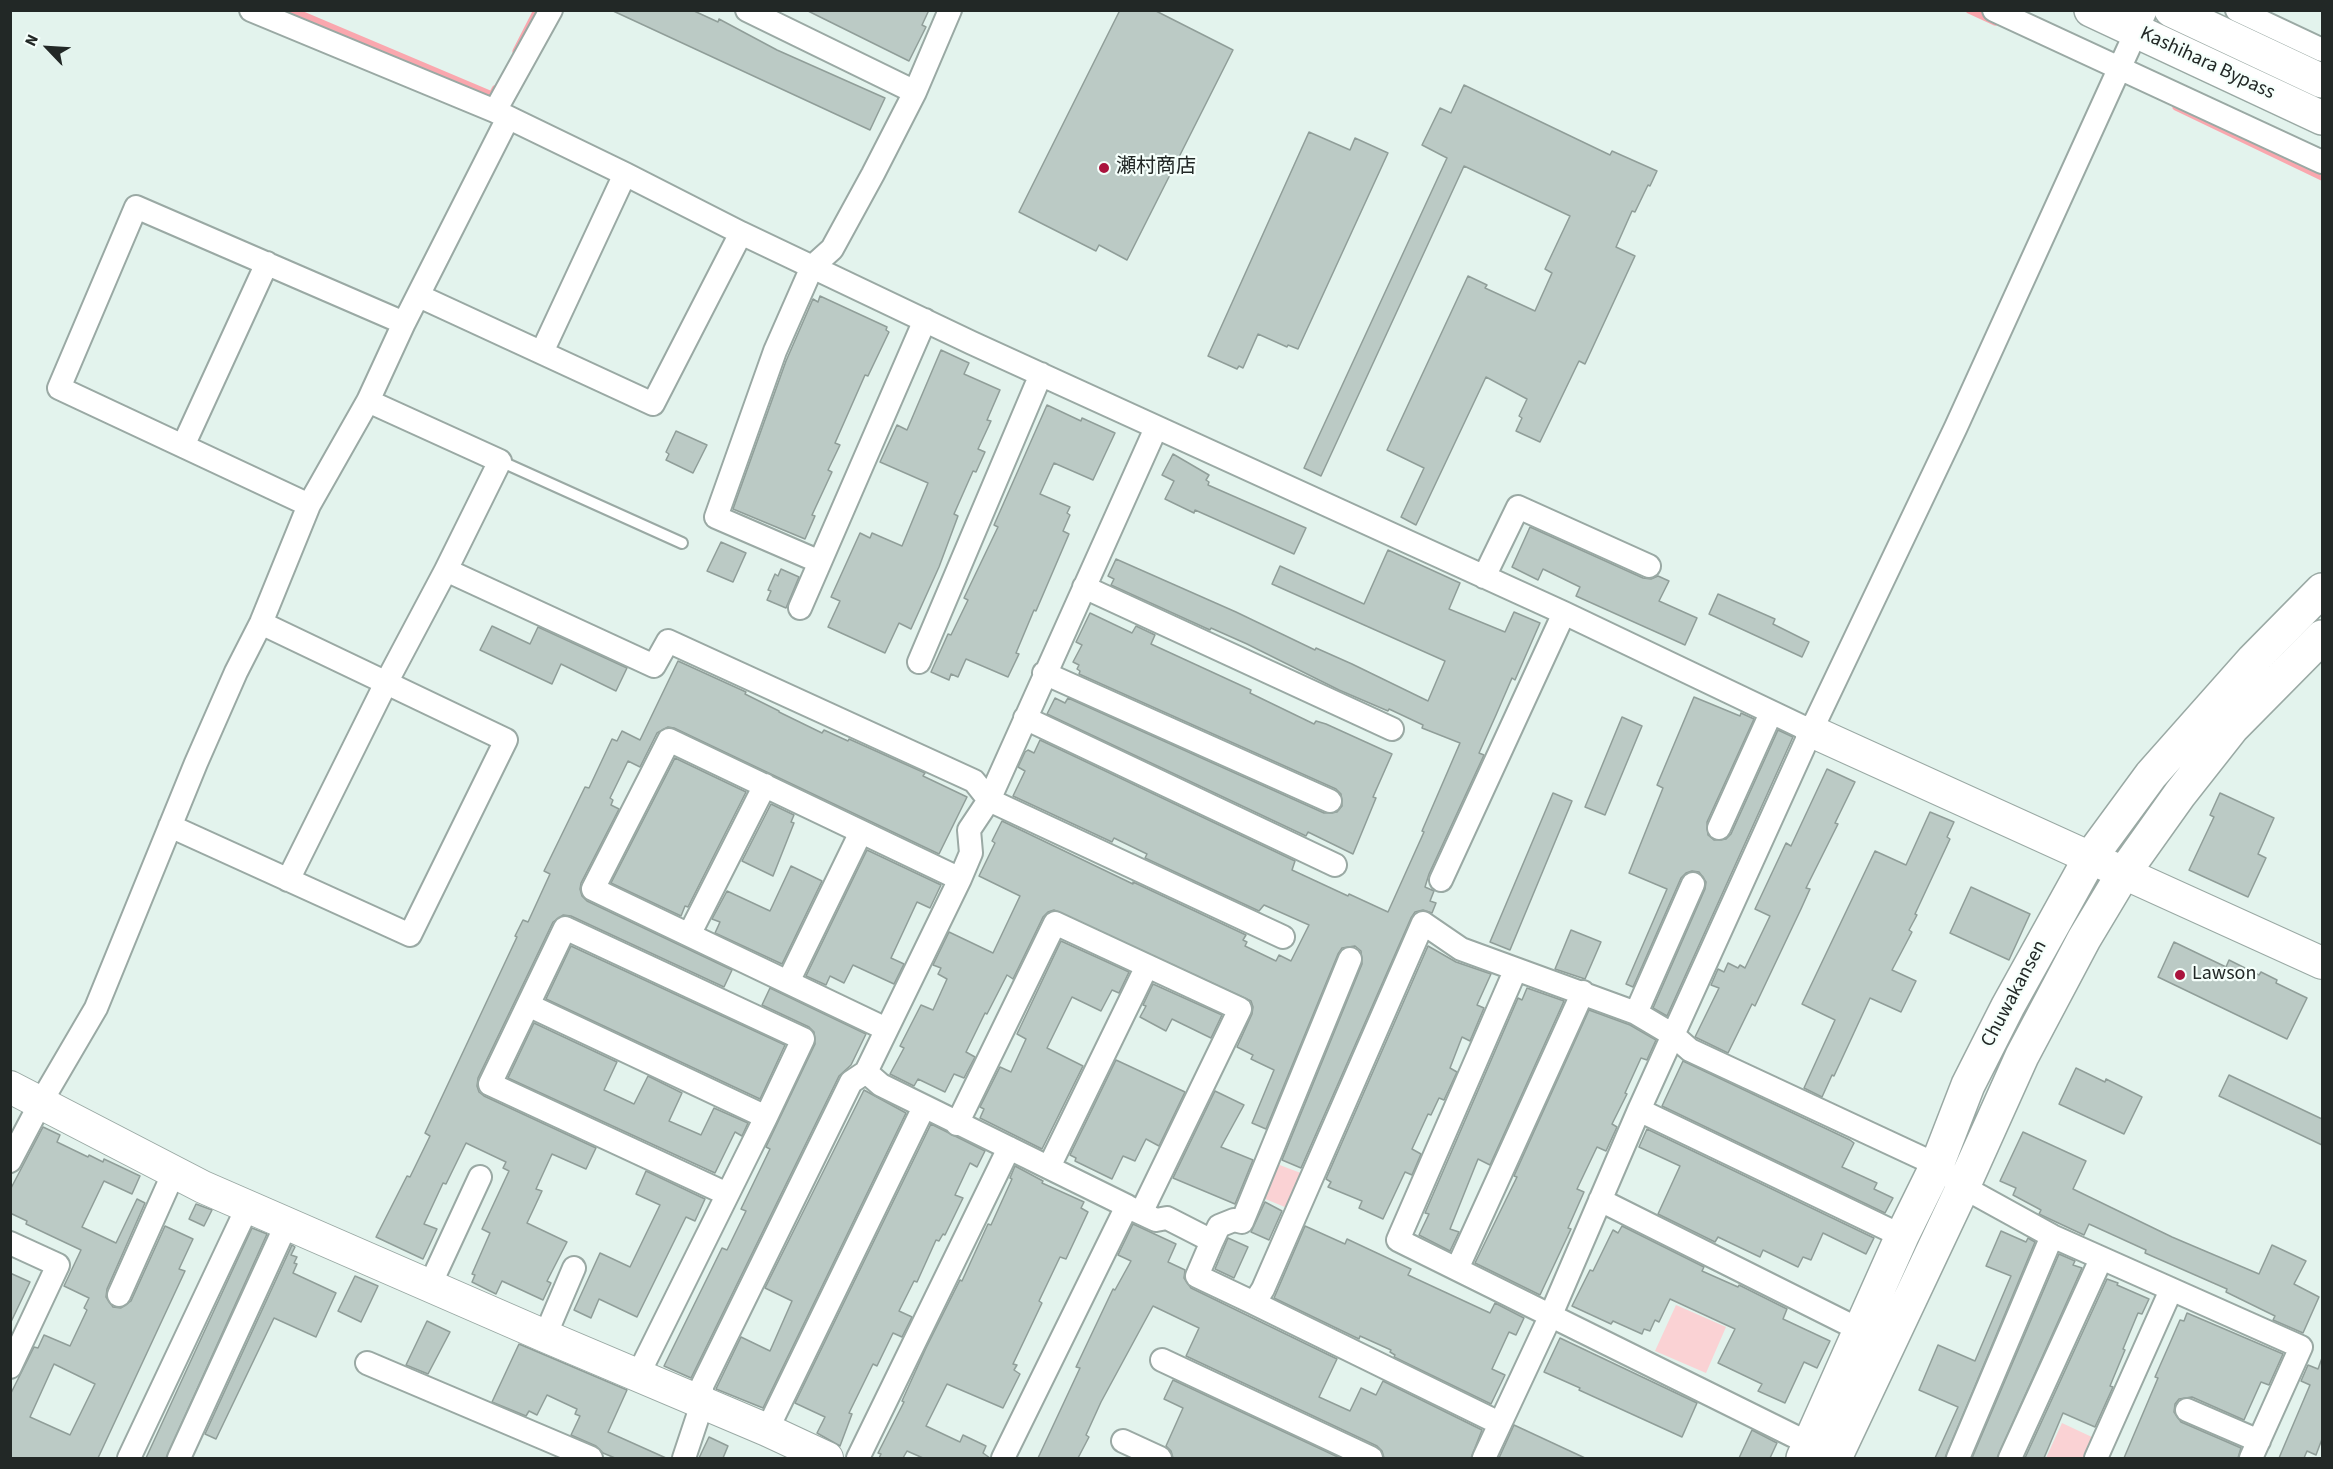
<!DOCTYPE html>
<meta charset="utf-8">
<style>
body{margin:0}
#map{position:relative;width:2333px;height:1469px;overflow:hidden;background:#e3f3ed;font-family:"Source Sans 3",sans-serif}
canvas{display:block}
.frame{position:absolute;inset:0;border:12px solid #222826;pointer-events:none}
.north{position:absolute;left:18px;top:18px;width:60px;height:60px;-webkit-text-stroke:4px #f5fffb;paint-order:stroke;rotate:295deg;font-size:16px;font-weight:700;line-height:24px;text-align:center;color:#222826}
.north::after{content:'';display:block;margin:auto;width:21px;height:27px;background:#222826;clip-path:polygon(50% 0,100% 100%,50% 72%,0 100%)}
</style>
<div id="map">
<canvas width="2333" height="1469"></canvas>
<div class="frame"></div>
<div class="north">N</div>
</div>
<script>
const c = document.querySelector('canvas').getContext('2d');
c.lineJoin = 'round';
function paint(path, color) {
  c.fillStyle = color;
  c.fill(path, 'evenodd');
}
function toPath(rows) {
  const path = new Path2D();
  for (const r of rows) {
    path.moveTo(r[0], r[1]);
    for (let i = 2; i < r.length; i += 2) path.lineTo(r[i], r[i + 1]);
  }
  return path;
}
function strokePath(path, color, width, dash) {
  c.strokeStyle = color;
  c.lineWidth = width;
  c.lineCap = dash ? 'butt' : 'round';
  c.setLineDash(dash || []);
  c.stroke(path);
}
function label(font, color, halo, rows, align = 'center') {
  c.font = font + ' "Source Sans 3","Noto Sans JP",sans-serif';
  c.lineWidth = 4.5;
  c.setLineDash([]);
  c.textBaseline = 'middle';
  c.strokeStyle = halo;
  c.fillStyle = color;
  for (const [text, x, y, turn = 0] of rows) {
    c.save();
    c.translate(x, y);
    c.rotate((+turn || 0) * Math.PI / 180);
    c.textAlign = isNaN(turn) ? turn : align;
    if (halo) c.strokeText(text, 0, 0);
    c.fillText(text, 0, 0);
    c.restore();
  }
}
paint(toPath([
 [1277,1164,1306,1175,1292,1210,1263,1198],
 [1676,1305,1726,1327,1706,1373,1655,1351],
 [2062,1423,2094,1438,2084,1458,2046,1458]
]), '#fad2d4');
strokePath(toPath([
 [291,10,492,95,495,89],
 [1969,10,1995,22],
 [516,51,537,10],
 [2176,107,2322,177]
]), '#faa7ae', 7);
const building = toPath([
 [611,10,692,10,718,22,719,19,777,50,885,98,870,130,611,10],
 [806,10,929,10,922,25,926,27,909,61,806,10],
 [1120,10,1154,10,1233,50,1127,260,1099,245,1096,251,1019,212,1120,10],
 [1464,85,1610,155,1612,151,1657,171,1650,186,1648,185,1635,212,1632,211,1616,247,1635,256,1585,364,1579,361,1540,442,1516,431,1522,418,1519,416,1527,399,1486,377,1416,525,1401,517,1424,468,1387,450,1468,276,1487,285,1485,288,1535,311,1552,273,1545,269,1570,216,1464,166,1321,476,1304,468,1447,158,1422,145,1440,108,1451,113,1464,85],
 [1309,132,1350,150,1355,138,1388,153,1298,349,1288,345,1287,347,1258,334,1243,368,1239,366,1237,369,1208,356,1309,132],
 [820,296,887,327,886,330,889,332,868,376,865,375,835,443,840,445,828,470,832,472,812,515,815,516,805,539,733,509,786,361,813,299,818,302,820,296],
 [941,350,969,363,964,374,1000,390,987,420,991,421,978,449,985,452,976,472,973,471,954,514,958,516,939,567,911,629,899,623,885,653,828,627,840,601,831,597,860,533,870,538,872,533,902,546,928,483,880,462,897,425,907,430,941,350],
 [1047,405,1081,421,1082,418,1115,433,1093,480,1054,463,1040,494,1070,507,1067,513,1070,515,1063,531,1069,534,1036,611,1034,610,1016,653,1019,654,1008,677,966,659,958,677,951,674,949,680,931,672,948,634,951,635,968,600,964,598,998,527,994,525,1047,405],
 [676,431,707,445,693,473,666,460,669,454,666,452,676,431],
 [1173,454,1209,475,1206,480,1209,482,1208,485,1306,528,1294,554,1195,510,1194,513,1165,499,1174,481,1162,475,1173,454],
 [1530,527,1643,578,1651,579,1658,576,1669,581,1659,601,1697,618,1685,645,1576,596,1580,587,1543,569,1538,580,1512,567,1530,527],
 [721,542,746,553,733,582,707,571,721,542],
 [1388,550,1460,583,1449,609,1505,632,1514,612,1540,623,1515,680,1512,678,1496,715,1479,753,1484,755,1429,874,1425,887,1434,891,1430,901,1436,903,1432,913,1423,910,1415,912,1411,918,1301,1168,1282,1160,1362,964,1361,951,1355,946,1342,948,1338,954,1266,1129,1252,1123,1274,1070,1251,1059,1253,1055,1237,1047,1252,1014,1253,1007,1251,1001,1054,910,1048,912,1043,917,1013,979,1007,975,987,1014,985,1013,966,1052,975,1057,964,1078,954,1074,945,1092,918,1079,914,1086,890,1074,904,1048,900,1046,921,1005,933,1010,947,979,938,974,941,968,933,965,949,932,993,953,1020,896,979,876,995,843,992,841,1002,821,1133,884,1133,882,1246,935,1243,940,1247,942,1245,946,1276,961,1279,955,1291,961,1309,925,1264,905,1259,911,1145,858,1147,854,1114,838,1112,842,1013,796,1025,771,1018,767,1025,752,1028,750,1034,753,1040,740,1295,861,1292,870,1348,896,1349,894,1388,912,1424,832,1422,831,1460,743,1422,728,1423,725,1389,709,1388,711,1339,690,1247,644,1211,628,1210,630,1111,585,1114,579,1108,576,1116,559,1236,612,1315,650,1316,648,1352,664,1428,701,1445,661,1272,584,1280,566,1364,604,1388,550],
 [781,569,799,577,786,608,767,600,771,591,768,590,775,574,778,576,781,569],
 [1718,594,1775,619,1773,624,1809,642,1802,657,1709,614,1718,594],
 [1090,613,1132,633,1136,626,1155,635,1151,644,1251,690,1250,693,1314,724,1316,721,1326,724,1392,754,1373,797,1376,798,1353,854,1308,832,1306,836,1047,714,1055,698,1065,703,1068,698,1324,813,1337,812,1342,806,1341,794,1336,789,1079,674,1080,671,1077,669,1079,665,1073,662,1082,645,1076,642,1090,613],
 [492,626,530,644,538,627,627,668,616,691,561,664,552,684,480,650,492,626],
 [678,661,746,692,745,694,779,711,779,712,822,733,824,730,848,741,849,739,925,773,923,776,967,797,939,854,674,728,668,727,657,733,640,767,628,761,610,798,613,800,611,805,619,809,581,883,580,889,582,896,587,901,732,970,724,987,571,916,563,915,553,922,478,1078,477,1086,479,1092,484,1096,596,1148,586,1169,552,1154,536,1189,542,1191,527,1223,567,1242,547,1281,551,1283,543,1300,502,1281,496,1294,472,1282,475,1275,472,1274,490,1233,482,1229,509,1171,503,1168,506,1162,466,1143,446,1184,443,1183,424,1224,437,1229,423,1259,376,1237,407,1176,410,1177,430,1136,425,1133,517,937,515,936,523,920,528,922,550,874,544,871,585,787,589,788,612,739,617,741,622,731,640,740,678,661],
 [1694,697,1740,716,1741,713,1754,719,1707,822,1708,835,1714,840,1726,839,1731,834,1778,730,1793,737,1667,1016,1653,1008,1705,889,1706,882,1699,872,1692,871,1686,873,1681,878,1633,987,1626,984,1667,889,1629,873,1663,788,1657,785,1694,697],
 [1622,717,1642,726,1605,815,1585,807,1622,717],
 [675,758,746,792,688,907,685,906,681,916,611,883,675,758],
 [1827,769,1855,782,1835,823,1838,824,1806,888,1810,889,1801,909,1755,1006,1752,1004,1728,1053,1695,1037,1719,988,1711,985,1718,969,1724,972,1728,963,1738,968,1740,965,1745,968,1770,916,1755,909,1786,843,1791,846,1827,769],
 [1553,793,1572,801,1510,950,1490,942,1553,793],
 [2220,793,2274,818,2258,854,2266,858,2248,897,2189,870,2214,817,2210,815,2220,793],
 [771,804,794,815,791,822,794,823,773,876,742,861,771,804],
 [1930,812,1954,822,1947,837,1950,839,1915,914,1917,915,1909,930,1912,932,1892,970,1916,981,1901,1012,1870,998,1834,1076,1832,1075,1822,1097,1804,1088,1835,1020,1802,1004,1875,851,1906,865,1930,812],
 [867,850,941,885,930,908,917,902,891,958,904,964,894,984,853,965,844,983,830,976,826,985,806,976,867,850],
 [791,866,822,881,782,964,715,933,720,922,712,919,727,891,770,911,791,866],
 [1971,887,2030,914,2009,960,1950,933,1971,887],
 [1571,930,1601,942,1585,979,1555,969,1571,930],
 [1061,941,1129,972,1119,993,1112,990,1101,1011,1072,997,1047,1048,1083,1066,1042,1149,980,1118,984,1109,980,1107,1000,1067,1011,1072,1026,1039,1017,1034,1061,941],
 [2174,942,2226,967,2229,960,2259,975,2261,972,2277,980,2276,983,2307,998,2287,1039,2158,977,2174,942],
 [571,946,785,1045,760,1099,546,999,571,946],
 [1428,946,1456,962,1491,974,1477,1005,1484,1008,1470,1041,1462,1037,1450,1068,1457,1072,1444,1100,1439,1098,1431,1115,1428,1114,1412,1149,1421,1154,1412,1175,1405,1172,1383,1219,1359,1208,1362,1201,1328,1187,1331,1182,1326,1179,1428,946],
 [1153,984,1222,1015,1211,1038,1172,1019,1166,1031,1140,1017,1146,1006,1143,1005,1153,984],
 [770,988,866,1034,851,1065,839,1076,691,1378,664,1366,722,1248,727,1250,746,1211,741,1209,770,1149,766,1147,815,1044,814,1032,809,1027,762,1005,770,988],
 [1527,988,1564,1001,1490,1165,1478,1159,1450,1229,1459,1232,1450,1251,1419,1235,1429,1214,1425,1213,1518,998,1522,1000,1527,988],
 [1589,1010,1630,1025,1656,1040,1647,1060,1641,1058,1625,1093,1627,1094,1612,1124,1617,1127,1606,1151,1597,1147,1577,1189,1584,1192,1568,1228,1571,1229,1540,1295,1475,1263,1517,1177,1514,1176,1589,1010],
 [534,1023,617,1062,604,1090,634,1104,648,1076,682,1093,669,1121,701,1135,714,1108,748,1123,742,1136,735,1132,715,1173,508,1078,534,1023],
 [1116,1060,1185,1092,1159,1146,1146,1139,1135,1161,1123,1156,1112,1179,1075,1161,1076,1158,1070,1155,1116,1060],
 [1683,1061,1850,1140,1854,1143,1842,1167,1877,1183,1874,1189,1893,1198,1885,1213,1662,1106,1683,1061],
 [2076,1068,2105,1082,2106,1079,2142,1097,2124,1134,2059,1104,2076,1068],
 [2229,1075,2322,1119,2322,1145,2219,1096,2229,1075],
 [864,1090,906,1113,763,1408,716,1389,741,1337,770,1351,792,1301,765,1288,864,1090],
 [1215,1091,1244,1105,1221,1147,1253,1160,1235,1204,1173,1178,1215,1091],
 [931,1124,985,1151,977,1167,970,1163,955,1195,963,1198,945,1235,943,1234,939,1241,936,1240,917,1282,914,1281,899,1311,912,1317,902,1337,893,1333,877,1366,873,1364,849,1413,852,1414,840,1446,817,1433,825,1417,795,1403,931,1124],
 [43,1127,60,1135,57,1142,88,1157,89,1155,103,1162,104,1159,140,1176,132,1194,104,1181,82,1227,116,1243,137,1199,145,1203,107,1289,106,1297,113,1307,121,1308,131,1301,165,1226,193,1239,179,1269,185,1271,98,1458,10,1458,10,1395,34,1347,38,1348,44,1335,70,1346,87,1310,84,1308,89,1298,64,1286,81,1250,26,1224,27,1221,10,1213,10,1190,43,1127],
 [54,1364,95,1384,70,1435,30,1417,54,1364],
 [1647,1129,1874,1238,1866,1254,1823,1233,1811,1260,1803,1257,1798,1267,1763,1250,1760,1257,1718,1237,1715,1242,1658,1214,1680,1166,1639,1147,1647,1129],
 [2023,1132,2086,1161,2073,1189,2172,1237,2259,1274,2272,1245,2306,1261,2294,1284,2319,1297,2303,1333,2273,1320,2275,1316,2226,1292,2227,1289,2145,1253,2146,1250,2089,1224,2084,1235,2039,1214,2041,1210,2013,1195,2016,1188,2000,1181,2023,1132],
 [1015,1166,1043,1181,1042,1183,1084,1202,1081,1208,1088,1212,1066,1259,1060,1257,1039,1301,1042,1303,1013,1364,1017,1365,1014,1370,1020,1374,1003,1408,947,1384,926,1426,960,1442,963,1435,986,1446,983,1453,990,1458,923,1458,907,1451,903,1458,879,1458,881,1454,878,1453,904,1402,902,1401,926,1348,960,1280,962,1281,988,1224,991,1225,1012,1179,1010,1178,1015,1166],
 [646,1171,705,1199,695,1221,686,1217,637,1317,599,1299,591,1318,574,1310,600,1253,630,1267,660,1205,636,1194,646,1171],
 [1265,1202,1282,1211,1269,1240,1251,1232,1265,1202],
 [196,1204,212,1210,204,1226,189,1219,196,1204],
 [1133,1224,1176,1244,1168,1262,1185,1270,1184,1278,1191,1288,1337,1359,1319,1397,1350,1411,1361,1388,1376,1395,1383,1381,1482,1430,1471,1458,1384,1458,1382,1451,1377,1446,1186,1356,1199,1328,1153,1306,1101,1402,1086,1435,1089,1437,1078,1458,1038,1458,1080,1368,1076,1367,1113,1289,1115,1290,1131,1261,1118,1255,1133,1224],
 [1305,1226,1345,1244,1347,1239,1411,1269,1408,1275,1490,1313,1495,1303,1524,1318,1516,1335,1509,1332,1492,1369,1505,1375,1491,1404,1394,1357,1395,1355,1390,1352,1391,1350,1360,1336,1359,1339,1274,1298,1305,1226],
 [1622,1226,1704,1267,1702,1271,1738,1287,1739,1285,1787,1309,1783,1319,1830,1341,1817,1368,1804,1362,1785,1403,1758,1391,1762,1384,1718,1363,1735,1329,1670,1299,1659,1322,1655,1320,1650,1331,1644,1329,1642,1334,1613,1321,1611,1324,1572,1306,1590,1270,1593,1271,1613,1230,1618,1233,1622,1226],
 [252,1228,267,1234,166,1458,146,1458,252,1228],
 [2001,1231,2026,1242,2028,1238,2035,1242,1945,1458,1935,1458,1958,1407,1919,1390,1938,1345,1975,1361,2011,1276,1986,1266,2001,1231],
 [1228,1238,1248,1247,1234,1278,1215,1269,1228,1238],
 [292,1245,295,1247,291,1255,297,1257,294,1263,297,1264,293,1273,336,1293,316,1337,274,1318,216,1439,205,1434,292,1245],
 [2059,1254,2075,1261,2073,1265,2082,1268,1997,1458,1972,1458,2059,1254],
 [10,1273,30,1282,10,1324,10,1273],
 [355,1276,378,1286,361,1322,338,1311,355,1276],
 [2107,1279,2118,1283,2117,1285,2149,1299,2142,1314,2138,1313,2123,1349,2125,1350,2110,1386,2113,1387,2095,1427,2063,1413,2044,1458,2025,1458,2107,1279],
 [2187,1313,2283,1354,2269,1385,2261,1382,2244,1420,2192,1397,2179,1399,2175,1404,2174,1412,2181,1422,2241,1448,2238,1458,2124,1458,2158,1378,2155,1377,2170,1343,2180,1320,2184,1321,2187,1313],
 [427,1321,450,1332,428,1374,406,1365,427,1321],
 [1560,1338,1697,1403,1682,1437,1579,1390,1580,1388,1544,1372,1560,1338],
 [519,1344,627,1390,608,1432,666,1458,615,1458,603,1453,596,1446,571,1435,580,1416,575,1414,577,1409,547,1395,537,1415,529,1411,526,1416,492,1402,519,1344],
 [2322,1358,2322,1439,2316,1455,2307,1451,2304,1458,2279,1458,2310,1385,2301,1381,2308,1365,2318,1369,2322,1358],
 [1173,1380,1340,1458,1173,1458,1171,1451,1166,1446,1183,1408,1164,1399,1173,1380],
 [1514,1425,1585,1458,1499,1458,1514,1425],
 [1752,1430,1777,1443,1770,1458,1739,1458,1752,1430],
 [709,1437,728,1446,723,1458,699,1458,709,1437]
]);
paint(building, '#bbcac5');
strokePath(building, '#909e99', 1.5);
const lane = toPath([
 [500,461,682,543]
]);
const street = toPath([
 [251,10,495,111,625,174,741,233,972,343,1564,613,1811,731],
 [747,10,915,92],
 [1994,10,2322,162],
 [2237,10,2322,50],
 [495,111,551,10],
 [419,296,653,404,741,233],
 [925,320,820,562,716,517,775,351,812,267,832,249,873,174,915,92,950,10],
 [542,352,625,174],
 [368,401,500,461,446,570,654,666,668,641,974,781,989,800,1283,937],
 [183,446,267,263],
 [309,505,59,388,136,207,404,323],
 [1484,577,1518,507,1649,566],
 [1084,587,1392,729],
 [800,608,820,562],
 [919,662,1041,374],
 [1044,673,1330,801],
 [1025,718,1335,865],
 [170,826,410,935,506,740,261,623],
 [1719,828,1771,713],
 [288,880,386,683,446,570],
 [1441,880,1564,613],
 [689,935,765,785],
 [1515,971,1398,1240,1810,1444],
 [788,982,861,832],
 [528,1005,766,1117],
 [1636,1013,1693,884],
 [886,1029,593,889,669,740,960,879],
 [866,1072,881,1085,1127,1206,1003,1458],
 [1639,1110,1902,1236],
 [957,1124,1055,923,1240,1009,1141,1213],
 [10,1161,41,1102,96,1008,196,763,236,672,261,623,309,505,368,401,404,323,508,118],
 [1049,1167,1147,966],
 [1600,1200,1860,1330],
 [1128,1207,1156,1220,1167,1218,1212,1241,1197,1276,1254,1303],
 [1212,1241,1219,1226,1234,1220,1242,1222,1350,959],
 [10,1243,58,1265,10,1367],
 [1457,1269,1583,992],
 [430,1285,480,1177],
 [119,1295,174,1172],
 [545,1336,574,1268],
 [1162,1360,1371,1458],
 [367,1363,591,1458],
 [638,1375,766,1117,803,1039,565,928,490,1084,727,1194],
 [2187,1410,2259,1441],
 [1499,1423,1254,1303,1263,1289,1423,923,1461,949,1636,1013,1673,1035,1690,1050,1937,1165,1963,1187,2052,1236,2301,1347,2251,1458],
 [767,1430,924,1107],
 [1123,1441,1160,1458],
 [129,1458,248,1206],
 [179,1458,287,1223],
 [684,1458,702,1404,702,1386,851,1082,866,1072,960,879,971,853,969,830,989,800,1156,428],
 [858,1458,1009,1148],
 [1484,1458,1550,1317,1639,1110,1811,731,1956,427,2146,10],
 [1958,1458,2052,1236],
 [2010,1458,2101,1259],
 [2096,1458,2171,1290]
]);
const secondary = toPath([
 [1811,731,2322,963],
 [10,1087,203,1187,545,1336,767,1430,827,1458]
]);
const primary = toPath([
 [1803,1458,1902,1236,1937,1165,1968,1085,2008,1006,2090,858,2151,775,2253,660,2322,590],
 [1835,1458,1963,1187,2022,1056,2084,939,2123,874,2180,794,2232,728,2322,637]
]);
const highway = toPath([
 [2091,10,2322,118],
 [2171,10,2322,81]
]);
strokePath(lane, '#9aa9a4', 14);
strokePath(street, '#9aa9a4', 26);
strokePath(secondary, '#9aa9a4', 34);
strokePath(primary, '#9aa9a4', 36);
strokePath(highway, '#9aa9a4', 36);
strokePath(lane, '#fff', 10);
strokePath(street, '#fff', 22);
strokePath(secondary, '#fff', 32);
strokePath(primary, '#fff', 33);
strokePath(highway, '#fff', 33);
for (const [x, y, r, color] of [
 [1104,168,6,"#aa143d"],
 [2180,975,6,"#aa143d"]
]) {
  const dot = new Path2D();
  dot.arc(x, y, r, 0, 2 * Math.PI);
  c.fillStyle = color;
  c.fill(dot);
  strokePath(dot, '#f5fffb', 2);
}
label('20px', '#222826', '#f5fffb', [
 ["Kashihara Bypass",2207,64,25],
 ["Chuwakansen",2015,994,-62]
]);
label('20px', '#222826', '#f5fffb', [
 ["瀬村商店",1116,168],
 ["Lawson",2192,975]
], 'left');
</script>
